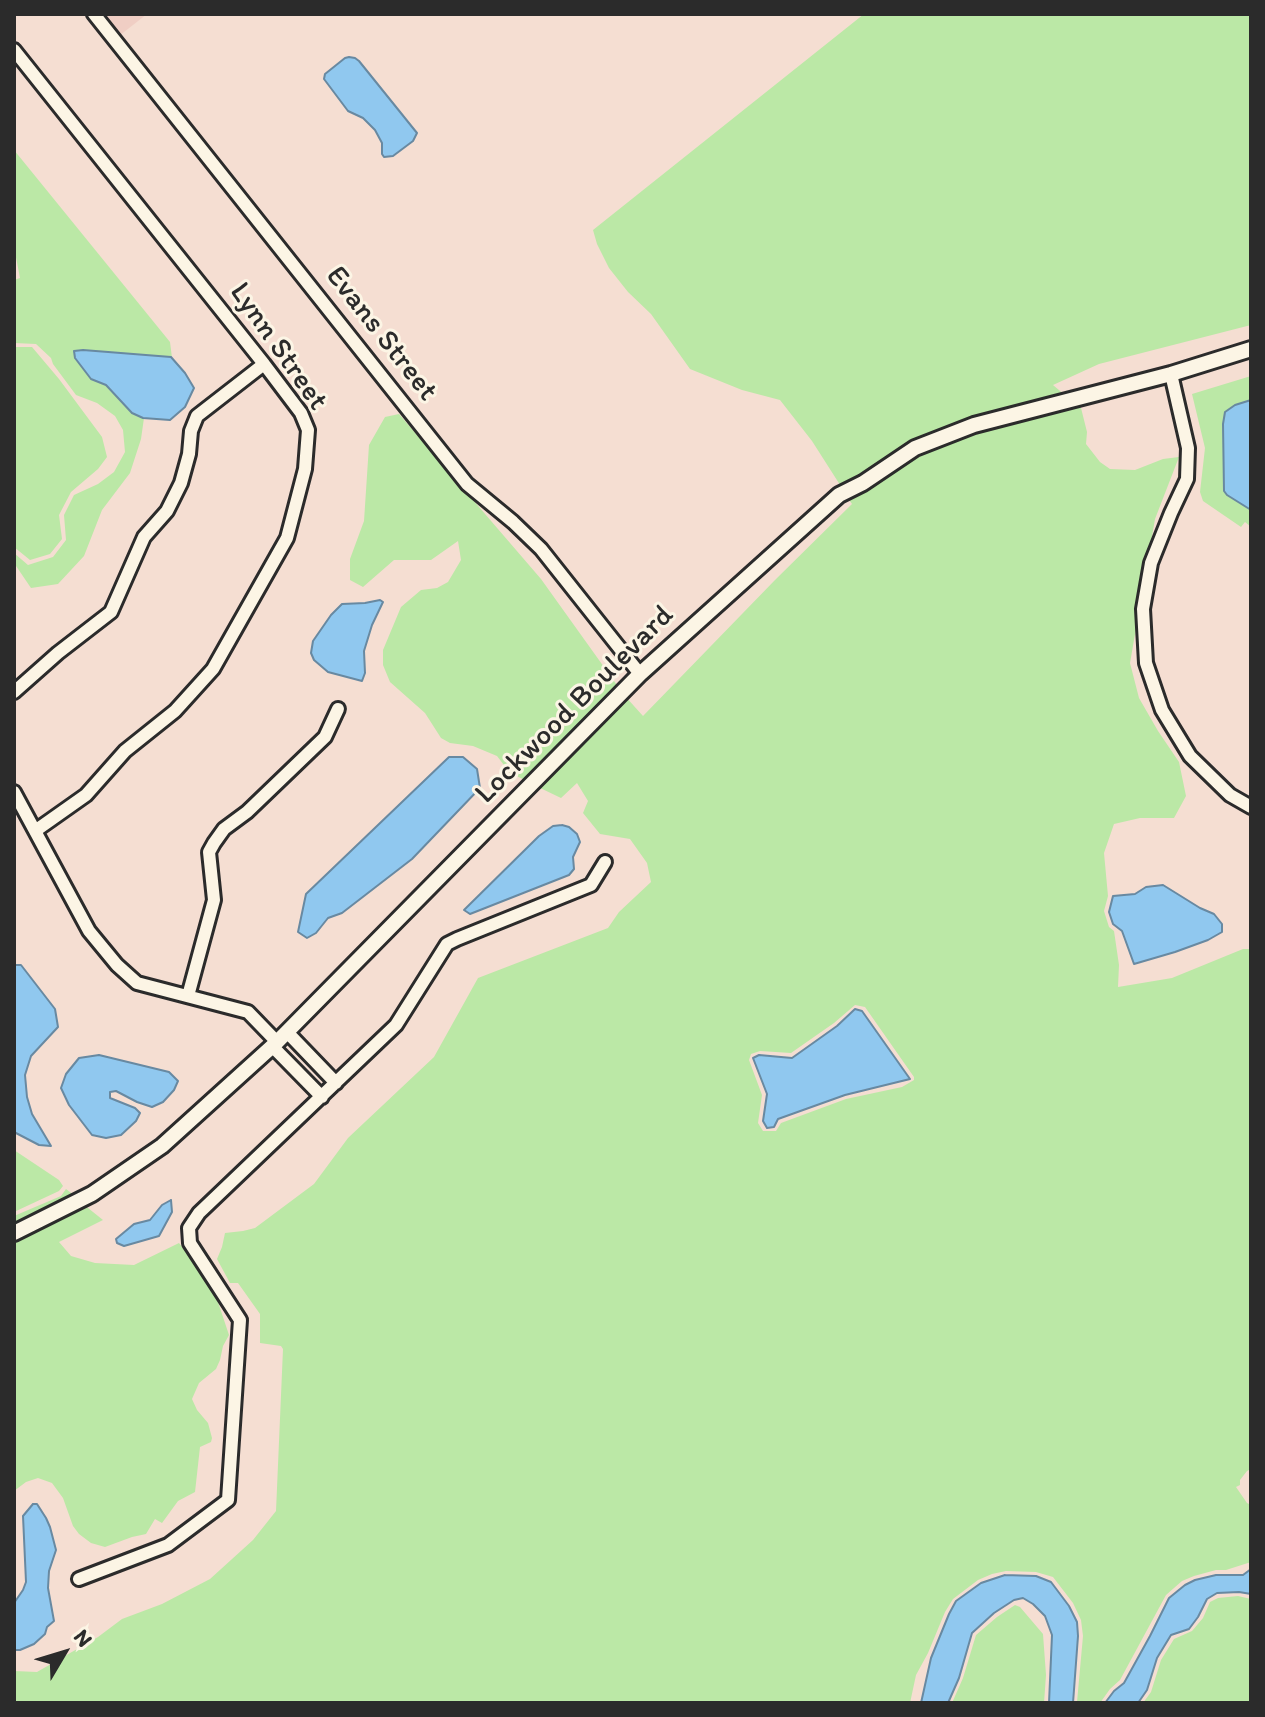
<!DOCTYPE html>
<style>
body{margin:0}
#map{position:relative;width:1265px;height:1717px;overflow:hidden;background:#f5ded2;font-family:Itim,sans-serif}
canvas{display:block}
.frame{position:absolute;inset:0;border:16px solid #2b2b2b;pointer-events:none}
.north{position:absolute;left:24px;top:1613px;width:80px;height:80px;-webkit-text-stroke:6px #fcf5e5;paint-order:stroke;rotate:52deg;font-size:22px;font-weight:700;line-height:32px;text-align:center;color:#2b2b2b}
.north::after{content:'';display:block;margin:auto;width:28px;height:36px;background:#2b2b2b;clip-path:polygon(50% 0,100% 100%,50% 72%,0 100%)}
</style>
<div id="map">
<canvas width="1265" height="1717"></canvas>
<div class="frame"></div>
<div class="north">N</div>
</div>
<script>
const c = document.querySelector('canvas').getContext('2d');
c.lineJoin = 'round';
function paint(path, color) {
  c.fillStyle = color;
  c.fill(path, 'evenodd');
}
function toPath(rows) {
  const path = new Path2D();
  for (const r of rows) {
    path.moveTo(r[0], r[1]);
    for (let i = 2; i < r.length; i += 2) path.lineTo(r[i], r[i + 1]);
  }
  return path;
}
function strokePath(path, color, width, dash) {
  c.strokeStyle = color;
  c.lineWidth = width;
  c.lineCap = dash ? 'butt' : 'round';
  c.setLineDash(dash || []);
  c.stroke(path);
}
function label(font, color, halo, rows, align = 'center') {
  c.font = font + ' Itim,sans-serif';
  c.lineWidth = 6;
  c.setLineDash([]);
  c.textBaseline = 'middle';
  c.strokeStyle = halo;
  c.fillStyle = color;
  for (const [text, x, y, turn = 0] of rows) {
    c.save();
    c.translate(x, y);
    c.rotate((+turn || 0) * Math.PI / 180);
    c.textAlign = isNaN(turn) ? turn : align;
    if (halo) c.strokeText(text, 0, 0);
    c.fillText(text, 0, 0);
    c.restore();
  }
}
paint(toPath([
 [101,14,147,14,119,36]
]), '#f0cec4');
paint(toPath([
 [864,14,1251,14,1251,325,1099,364,1053,385,1066,396,973,420,842,488,812,441,780,400,742,390,690,369,651,314,628,292,609,268,597,244,593,230],
 [14,150,170,342,172,358,83,350,91,379,106,385,132,413,144,418,141,439,130,473,102,510,84,556,58,584,31,588,14,563,14,553,28,565,53,557,66,540,64,515,74,495,98,484,114,472,125,452,123,430,115,416,97,403,76,395,53,364,51,358,36,344,14,343,14,280,20,278,14,247],
 [14,347,32,347,59,379,102,437,107,457,98,469,71,492,59,515,62,539,50,554,30,560,14,547],
 [1251,376,1251,400,1235,405,1225,412,1223,424,1224,491,1227,495,1251,510,1251,527,1245,522,1241,527,1203,501,1200,492,1205,448,1192,394],
 [1076,404,1081,408,1087,432,1086,444,1100,462,1110,469,1135,470,1163,459,1179,457,1155,519,1130,663,1139,698,1158,731,1179,762,1186,796,1174,818,1140,818,1114,824,1104,853,1108,896,1104,911,1109,927,1114,931,1119,965,1118,987,1172,978,1243,949,1251,949,1251,1469,1247,1471,1240,1480,1240,1485,1236,1487,1247,1503,1251,1505,1251,1562,1226,1570,1216,1570,1194,1576,1182,1581,1166,1595,1120,1680,1110,1689,1100,1703,1077,1702,1083,1636,1081,1620,1073,1603,1053,1577,1036,1572,1006,1571,992,1574,978,1580,953,1599,945,1612,928,1653,916,1675,910,1703,14,1703,14,1671,37,1672,98,1637,122,1619,162,1604,210,1579,253,1540,276,1511,283,1349,281,1346,260,1343,260,1314,238,1283,230,1283,217,1259,222,1247,225,1233,243,1231,255,1228,314,1184,348,1138,434,1057,478,978,608,928,619,912,651,882,647,863,630,839,600,834,583,813,588,801,577,783,561,798,536,786,625,696,643,716,775,580,852,504,847,497,917,453,975,430],
 [855,1005,865,1007,914,1077,914,1080,902,1087,846,1099,781,1123,776,1131,763,1131,758,1123,762,1095,749,1060,751,1054,760,1051,791,1053,834,1023],
 [399,414,541,579,619,688,527,781,510,773,497,756,473,746,450,743,441,738,425,713,390,682,383,665,383,650,401,607,421,590,437,588,448,582,461,560,458,541,431,560,394,560,363,587,350,580,350,559,364,521,369,445,385,417],
 [14,1150,59,1180,63,1186,59,1191,14,1212],
 [66,1189,75,1196,14,1227,14,1216,61,1196],
 [83,1204,103,1220,59,1242,71,1256,95,1263,134,1265,179,1243,213,1287,229,1335,223,1346,220,1360,216,1369,199,1383,192,1399,197,1410,208,1423,212,1438,211,1442,200,1447,195,1492,178,1501,162,1523,155,1519,146,1534,132,1537,105,1547,91,1543,79,1534,73,1526,63,1498,52,1483,38,1478,26,1482,14,1491,14,1238],
 [1238,1596,1251,1599,1251,1703,1143,1703,1151,1692,1161,1660,1174,1639,1192,1631,1203,1618,1210,1602,1218,1598],
 [1015,1605,1020,1607,1043,1634,1046,1675,1044,1703,952,1703,963,1678,976,1635,997,1617]
]), '#bbe8a6');
const water = toPath([
 [349,57,355,58,359,61,417,133,413,141,393,156,384,157,382,154,382,143,375,130,363,118,348,111,324,79,325,74,345,58,349,57],
 [83,350,171,357,185,373,194,388,185,407,170,420,143,418,132,413,106,385,91,379,75,358,74,351,83,350],
 [1251,400,1251,510,1227,495,1224,491,1223,424,1225,412,1235,405,1251,400],
 [380,600,383,602,372,625,364,651,365,673,362,681,328,672,314,660,311,653,313,641,331,615,342,604,365,603,380,600],
 [449,757,463,757,477,769,480,788,412,859,342,913,328,918,316,933,307,938,298,932,306,894,449,757],
 [562,825,569,827,577,834,580,842,573,857,574,869,569,875,470,914,464,910,539,836,553,826,562,825],
 [1163,885,1200,908,1214,914,1222,924,1222,932,1208,940,1175,952,1134,964,1122,931,1113,924,1109,912,1113,896,1135,894,1146,887,1163,885],
 [14,965,21,965,55,1009,58,1027,31,1056,25,1075,27,1097,32,1114,51,1146,39,1145,14,1132,14,965],
 [855,1009,862,1011,910,1079,845,1095,778,1119,774,1127,767,1128,763,1121,767,1094,753,1058,759,1055,792,1058,837,1026,855,1009],
 [99,1055,169,1072,178,1081,174,1090,163,1102,152,1107,137,1102,116,1091,110,1092,110,1098,135,1108,140,1113,136,1121,121,1135,106,1138,92,1135,69,1105,61,1088,66,1074,79,1058,99,1055],
 [171,1200,172,1212,159,1236,124,1246,117,1243,116,1239,134,1224,150,1220,162,1205,171,1200],
 [33,1504,37,1504,46,1518,50,1527,56,1550,49,1571,48,1588,54,1621,47,1627,45,1634,34,1644,20,1650,14,1650,14,1603,23,1590,26,1582,23,1516,33,1504],
 [1251,1569,1251,1594,1239,1592,1217,1593,1207,1599,1198,1617,1189,1629,1171,1635,1157,1658,1147,1690,1138,1703,1105,1703,1114,1691,1124,1683,1150,1636,1169,1598,1185,1585,1195,1580,1216,1575,1243,1575,1251,1569],
 [1005,1575,1036,1576,1051,1582,1069,1606,1077,1622,1078,1636,1073,1703,1049,1703,1052,1635,1045,1616,1033,1604,1023,1598,1014,1600,994,1613,972,1633,959,1678,948,1703,921,1703,931,1658,949,1614,956,1601,981,1583,1005,1575]
]);
paint(water, '#90c8ef');
strokePath(water, '#6889a1', 2);
const minor = toPath([
 [94,14,467,484,513,522,541,549,640,674],
 [14,50,264,364,301,413,308,430,305,469,287,538,213,669,175,711,125,751,86,795,35,831],
 [1171,374,1188,448,1187,479,1171,513,1151,563,1143,609,1146,663,1162,710,1190,756,1230,795,1251,807],
 [14,692,58,653,111,612,144,537,167,511,181,483,189,454,191,431,197,416,264,364],
 [14,792,89,931,117,965,137,983,248,1012,277,1042],
 [188,996,214,900,209,852,214,843,224,829,247,812,325,737,338,709],
 [287,1032,336,1083],
 [272,1046,322,1097],
 [79,1579,168,1545,228,1500,240,1320,190,1243,189,1228,199,1213,396,1025,447,944,457,939,591,885,605,862]
]);
const tertiary = toPath([
 [14,1233,92,1194,162,1146,277,1042,640,674,839,495,863,483,915,448,974,425,1171,374,1251,349]
]);
strokePath(minor, '#2b2b2b', 18);
strokePath(tertiary, '#2b2b2b', 20);
strokePath(minor, '#fcf5e5', 12);
strokePath(tertiary, '#fcf5e5', 14);
label('30px', '#2b2b2b', '#fcf5e5', [
 ["Evans Street",381,334,52],
 ["Lynn Street",278,347,55],
 ["Lockwood Boulevard",575,705,-45]
]);
</script>
